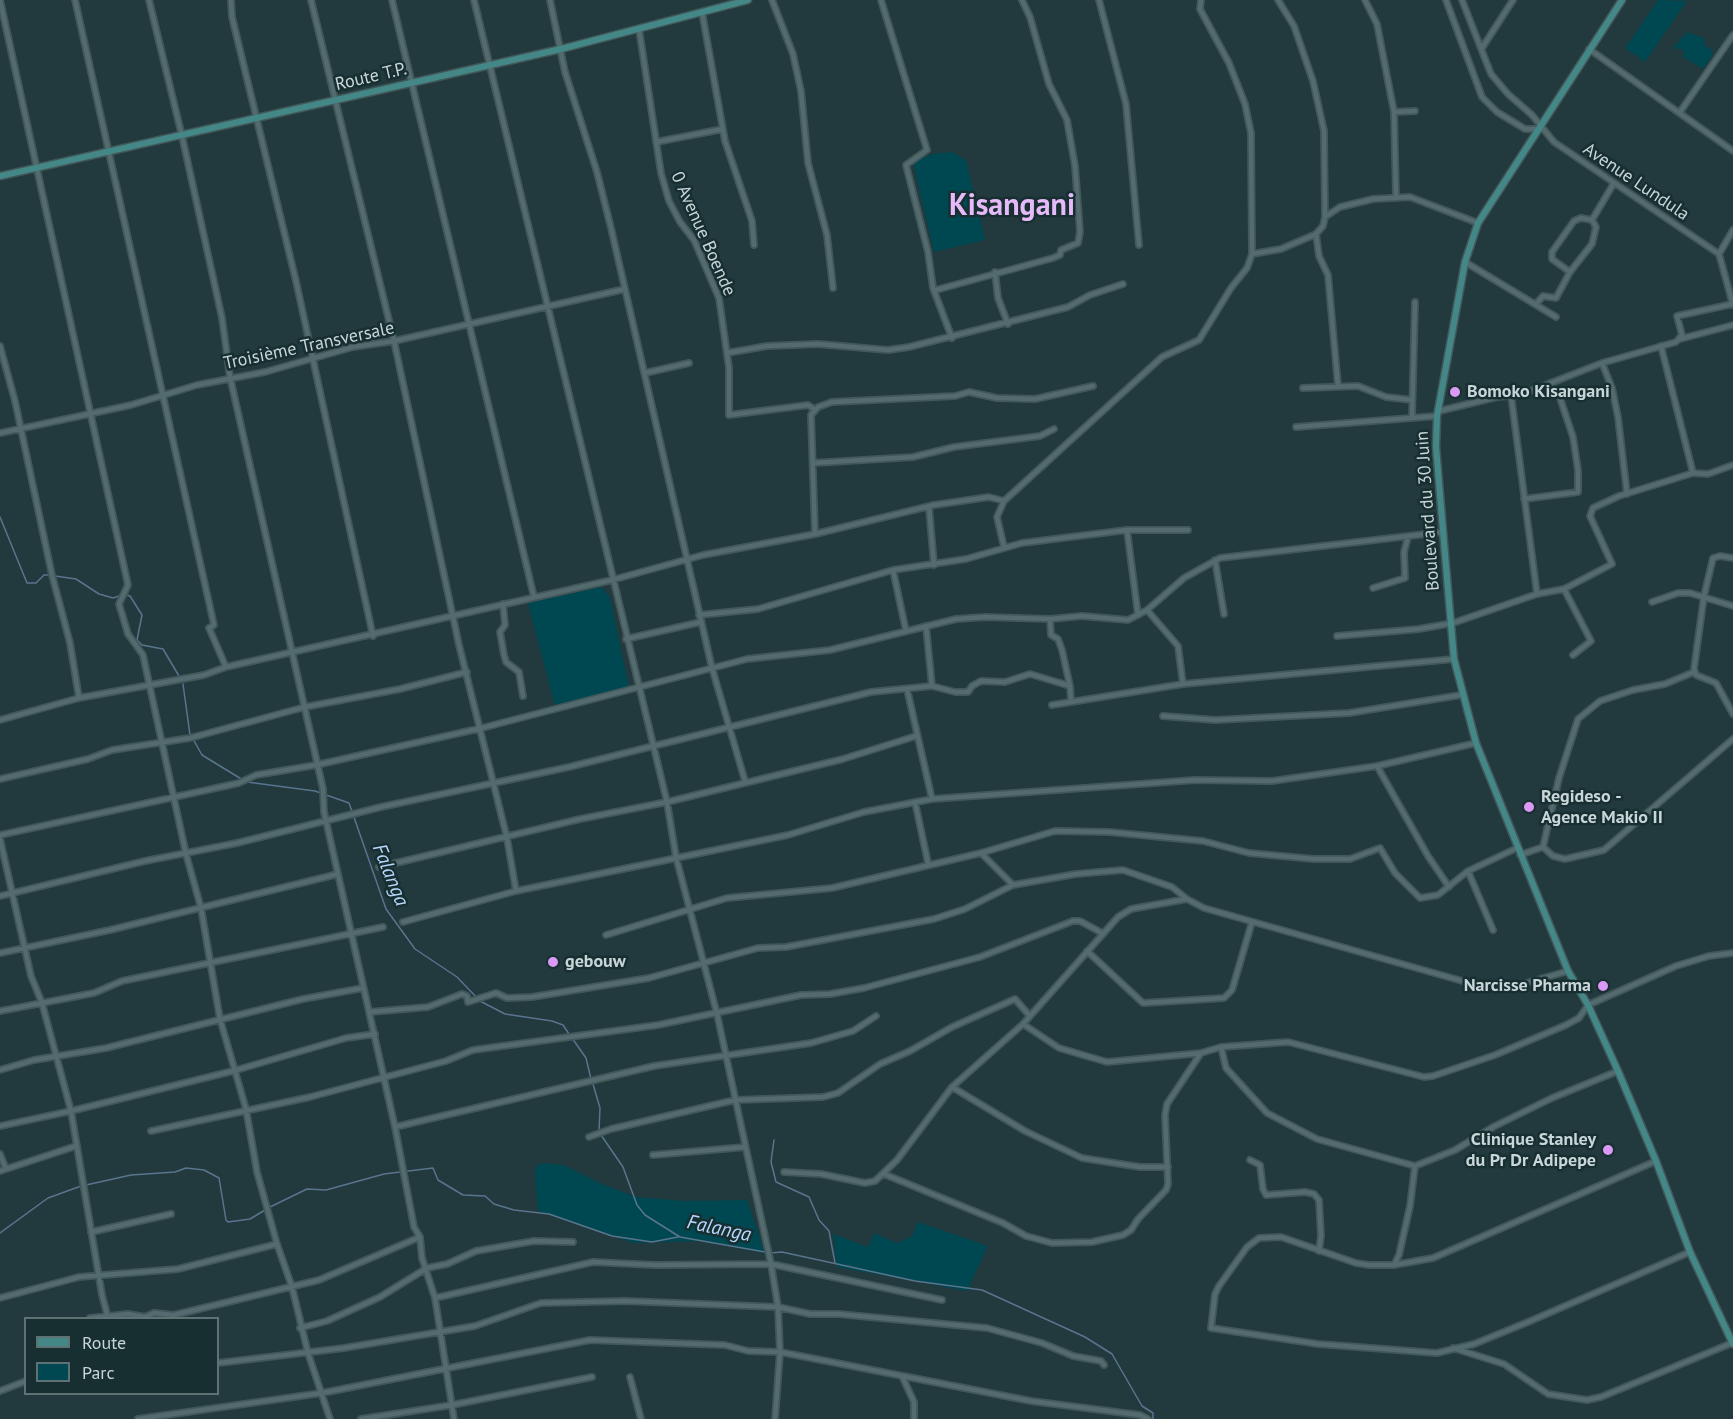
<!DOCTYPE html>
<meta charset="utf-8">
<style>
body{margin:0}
#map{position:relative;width:1733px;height:1419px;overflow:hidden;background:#22393d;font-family:"PT Sans",sans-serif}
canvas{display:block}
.legend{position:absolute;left:24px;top:1317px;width:195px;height:78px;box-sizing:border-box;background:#182f32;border:2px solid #5e7274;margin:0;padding:8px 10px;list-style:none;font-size:18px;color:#c8d6d8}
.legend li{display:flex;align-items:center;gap:12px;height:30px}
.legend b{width:30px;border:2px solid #5e7274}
</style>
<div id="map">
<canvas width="1733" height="1419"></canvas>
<ul class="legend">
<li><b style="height:8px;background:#438887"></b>Route</li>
<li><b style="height:16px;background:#004851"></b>Parc</li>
</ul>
</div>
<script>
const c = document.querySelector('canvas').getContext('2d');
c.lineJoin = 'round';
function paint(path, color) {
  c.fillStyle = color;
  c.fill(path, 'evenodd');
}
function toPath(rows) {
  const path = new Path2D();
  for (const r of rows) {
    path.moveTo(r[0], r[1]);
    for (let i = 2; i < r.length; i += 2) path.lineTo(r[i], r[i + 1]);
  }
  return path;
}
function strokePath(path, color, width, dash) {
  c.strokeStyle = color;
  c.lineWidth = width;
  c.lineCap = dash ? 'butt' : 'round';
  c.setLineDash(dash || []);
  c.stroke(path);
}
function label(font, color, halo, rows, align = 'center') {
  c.font = font + ' "PT Sans",sans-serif';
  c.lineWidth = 5;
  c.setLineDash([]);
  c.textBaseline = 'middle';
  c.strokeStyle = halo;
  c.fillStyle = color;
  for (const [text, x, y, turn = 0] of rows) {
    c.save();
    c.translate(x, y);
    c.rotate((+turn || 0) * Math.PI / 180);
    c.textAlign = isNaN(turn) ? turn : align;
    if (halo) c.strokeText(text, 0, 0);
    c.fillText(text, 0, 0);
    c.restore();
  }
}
paint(toPath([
 [1658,0,1687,1,1645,62,1625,48],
 [1687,32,1704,38,1705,46,1711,49,1713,54,1703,69,1682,56,1685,53,1679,47,1676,50,1673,48],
 [952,152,966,160,985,240,934,252,914,167,915,161,933,154],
 [602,587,610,598,629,688,555,706,528,603],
 [544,1163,564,1165,602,1184,637,1197,684,1201,747,1200,765,1253,700,1241,634,1243,538,1211,535,1173,537,1165],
 [918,1222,988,1246,967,1291,837,1267,833,1234,868,1247,874,1233,897,1243,912,1236]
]), '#004851');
strokePath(toPath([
 [0,517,27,583,36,583,44,575,50,575],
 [55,576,76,579,99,594,113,598,122,595],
 [126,595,130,596,142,615,137,640,142,645,163,649,179,676],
 [183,684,190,735],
 [193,739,202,755,243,780],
 [247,782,315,791,349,803,386,909,415,949,457,977,480,1001,505,1014,552,1021,563,1025,569,1034],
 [572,1038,586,1058,591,1079],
 [593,1084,600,1108,599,1131],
 [601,1135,623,1167,637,1205,645,1215,680,1237,765,1252],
 [774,1140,771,1162,776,1182,809,1197,819,1220,829,1231,835,1263],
 [86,1185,131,1175,175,1172,186,1168,204,1170,219,1178,226,1220,228,1222,250,1219,265,1210],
 [270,1207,307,1189,326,1190,384,1174,433,1168,438,1180,463,1195,485,1196,494,1204,514,1210,549,1214,612,1236,652,1242,678,1237],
 [0,1233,48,1198,81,1186],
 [770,1253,782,1252,915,1281,982,1290,1085,1337,1112,1354,1142,1406,1153,1413,1153,1419]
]), '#59758e', 1.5);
const street = toPath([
 [0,0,128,585,119,604,128,634,143,655,186,854,201,908,220,1019,246,1109,257,1172,277,1244,292,1287,308,1353,330,1419],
 [75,0,214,625,209,628,226,667],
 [149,0,182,136,222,318,230,377,323,789,324,812,395,1127,414,1227,420,1237,422,1258,435,1298,454,1419],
 [231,0,232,17,296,281,373,636],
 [311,0,394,341,459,645,507,838,516,891],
 [392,0,534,597],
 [474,0,667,802,676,857,717,1014,771,1264,778,1307,780,1352,775,1419],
 [550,0,565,72,597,172,611,228,712,668,745,781],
 [772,0,793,54,801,91,808,163,827,235,833,288],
 [881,0,927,150,906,165,928,252,933,288,952,338],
 [1099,0,1126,104,1139,245],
 [1278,0,1294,26,1313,81,1324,131,1325,217],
 [1365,0,1377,24,1394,112,1396,197],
 [1446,0,1482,97,1497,112,1525,129,1541,129],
 [1462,0,1491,74,1508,94,1532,115,1554,142,1719,254],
 [702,12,725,141,752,221,754,245],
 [639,29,661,173,669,201,680,222,694,240,719,298,729,368,729,415,808,405,814,409],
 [1482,48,1513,0],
 [1589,49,1733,151],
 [1394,112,1415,111],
 [1680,112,1733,35],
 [656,142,723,129],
 [1733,230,1719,254,1733,305],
 [1316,234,1319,256,1328,275,1338,386],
 [1252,254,1281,249,1316,234,1323,226,1325,217,1340,207,1373,199,1410,197,1478,223],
 [1465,262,1556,317],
 [995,272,998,298,1008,324],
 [1570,272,1552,259,1552,252,1574,221,1581,218,1592,220],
 [936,290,1053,258,1060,255,1061,250,1078,243,1080,232,1075,166,1067,120,1049,84,1030,17,1022,0],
 [1536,304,1543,296,1556,298,1570,272,1592,244,1596,227,1592,220,1614,183],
 [1680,339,1733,325],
 [0,346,15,401,52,575,70,643,79,698],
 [1661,346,1693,473],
 [727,353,767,346,818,344,888,350,909,347,1068,307,1090,295,1123,284],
 [1602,363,1612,388,1618,417,1627,494],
 [645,373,689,363],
 [1303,388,1358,386,1386,397,1412,400],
 [1511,395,1537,594],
 [1439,411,1497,397,1520,395,1602,363,1676,342,1682,335,1677,316,1733,304],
 [1412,418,1415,302],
 [1296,427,1437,416],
 [0,433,131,405,197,385,265,372,353,347,394,341,625,289],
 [813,463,913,457,954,447,1040,436,1054,429],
 [1524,499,1578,492,1578,470,1573,437,1559,395,1550,383],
 [929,507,934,565],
 [1127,530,1138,615],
 [815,534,811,415,818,407,832,402,955,396,969,392,997,398,1035,399,1093,386],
 [1004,547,997,517,1004,501,1162,357,1199,340,1231,288,1247,268,1252,254,1251,133,1245,104,1229,63,1200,9,1201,0],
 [1733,558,1720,556,1713,558,1704,596,1694,669,1696,675,1716,683,1733,714],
 [1215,560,1224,614],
 [893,570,906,631],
 [1373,588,1405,578,1404,552,1408,537],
 [1564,589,1591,641,1573,655],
 [1652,602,1678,593,1690,593,1733,606],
 [503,604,505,625,500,632,504,655,506,662,519,672,523,696],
 [1147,610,1178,646,1183,684],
 [699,615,758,609,893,570,966,559,1022,543,1127,530,1188,530],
 [1050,619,1051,635,1058,639,1062,650,1070,686],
 [926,626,932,686],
 [1337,636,1419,629,1453,623,1537,594,1564,589,1612,564,1590,516,1593,508,1619,496,1693,473,1708,474,1733,465],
 [626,639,701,622],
 [907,689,932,799],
 [1052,705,1183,684,1454,659],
 [1163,716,1215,720,1349,713,1461,695],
 [0,720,79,698,204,675,226,667,612,580,703,555,815,534,934,505,989,497,1004,501],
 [1377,766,1428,856,1449,887],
 [0,779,88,759,112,750,190,738,305,707,400,689,467,672],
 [915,802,928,863],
 [0,835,239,783,256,775,316,765,482,728,747,659,830,650,956,619,985,617,1050,619,1082,616,1128,620,1147,610,1184,578,1220,558,1443,532],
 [0,839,31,976,42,1003,71,1111,102,1295,108,1318],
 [1543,847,1559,778,1578,719,1600,701,1633,690,1665,684,1694,672],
 [981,853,1013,885],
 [1520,855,1543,847,1553,856,1565,859,1604,850,1733,739],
 [379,867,580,819,667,802,843,759,916,736],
 [1468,871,1493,930],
 [0,896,145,861,237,843,381,807,569,767,871,692,932,686,955,692,968,692,972,686,981,681,1005,682,1030,674,1070,686,1071,700],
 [403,922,516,891,788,835,864,812,932,799,1195,780,1272,781,1377,766,1476,743],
 [606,935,727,898,832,888,981,853,1055,831,1109,832,1203,841,1249,853,1314,859,1350,859,1380,848,1395,873,1420,898,1438,895,1468,871,1517,848],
 [1087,951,1143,1003,1224,998,1232,990,1252,922],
 [0,953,110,930,338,874],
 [0,1011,94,993,122,981,383,927],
 [370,1012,428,1007,462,994,467,996,468,1002,496,993,507,998,532,997,649,978,758,948,786,947,934,919,965,909,1013,885,1076,874,1123,870,1172,887,1187,899,1204,908,1480,986,1509,988,1568,971],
 [1023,1024,1059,1048,1107,1062,1201,1053,1221,1047,1288,1042,1424,1077,1433,1076,1495,1055,1566,1025,1579,1018,1588,1005,1676,966,1709,956,1733,953],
 [1221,1047,1226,1068,1267,1113,1317,1139,1415,1166,1455,1150,1495,1126,1552,1098,1618,1071],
 [0,1070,34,1060,106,1048,303,999,363,988],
 [952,1087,1025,1131,1082,1158,1140,1167,1168,1167],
 [0,1126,71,1111,233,1071,346,1038,375,1034],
 [395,1127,654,1066,811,1043,853,1031,876,1016],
 [151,1131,310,1097,446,1061,473,1050,658,1025,801,995,830,994,864,988,980,957,1073,921,1080,921,1102,933],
 [589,1137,611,1129,735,1100,823,1097,838,1093,880,1064,910,1051,952,1027,1015,999,1029,1015],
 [0,1154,6,1169],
 [653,1155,745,1147],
 [1250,1160,1260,1165,1263,1189,1266,1195,1305,1192,1314,1194,1319,1200,1321,1236,1319,1251],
 [1656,1161,1433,1258,1394,1265,1369,1265,1356,1263,1281,1237,1259,1238,1247,1247,1219,1286,1215,1294,1211,1328,1318,1344,1437,1353,1474,1344,1528,1322,1690,1252],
 [0,1171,76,1146],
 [784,1172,821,1174,865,1183,875,1181,897,1160,952,1087,1023,1024,1118,917,1131,909,1187,899],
 [884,1174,1003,1223,1026,1236,1052,1243,1092,1242,1123,1235,1131,1230,1138,1219,1166,1190,1168,1184,1165,1115,1167,1104,1201,1053],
 [91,1232,171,1214],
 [1394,1265,1399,1255,1410,1206,1415,1166],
 [0,1298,79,1277,178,1269,277,1244],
 [435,1298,593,1262,655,1265,771,1264,942,1300],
 [90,1318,128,1314,145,1317,154,1313,174,1315,319,1280,420,1237],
 [300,1328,327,1321,380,1297,427,1268,447,1264,476,1251,534,1241,573,1242],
 [1453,1348,1504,1364,1548,1394,1587,1400,1601,1397,1732,1343],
 [218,1363,344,1348,475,1326,541,1303,625,1301,778,1307,810,1314,838,1314,987,1328,1042,1343,1073,1356,1101,1361,1104,1365],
 [902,1376,914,1402,914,1419],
 [630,1377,641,1419],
 [0,1391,26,1381],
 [138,1419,322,1393,590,1340,725,1345,748,1351,780,1352,1031,1401,1140,1415,1148,1419],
 [361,1419,452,1405,592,1377]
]);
const secondary = toPath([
 [1622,0,1478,223,1465,262,1437,416,1436,447,1447,578,1454,659,1476,743,1568,971,1588,1005,1618,1071,1656,1161,1690,1252,1733,1344],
 [0,176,561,49,748,0]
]);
strokePath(street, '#425759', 8);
strokePath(secondary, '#425759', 9);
strokePath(street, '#536b6f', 4.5);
strokePath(secondary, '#438887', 6);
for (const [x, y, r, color] of [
 [1455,392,6,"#db99f6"],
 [1529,807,6,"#db99f6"],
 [553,962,6,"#db99f6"],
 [1603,986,6,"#db99f6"],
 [1608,1150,6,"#db99f6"]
]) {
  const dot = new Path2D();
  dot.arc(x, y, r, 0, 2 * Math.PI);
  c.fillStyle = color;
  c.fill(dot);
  strokePath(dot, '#182f32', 2);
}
label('18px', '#c8d6d8', '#182f32', [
 ["Route T.P.",371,77,-13],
 ["Avenue Lundula",1636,182,34],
 ["0 Avenue Boende",703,234,66],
 ["Troisième Transversale",309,346,-12],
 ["Boulevard du 30 Juin",1428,511,-94]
]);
label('bold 18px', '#c8d6d8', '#182f32', [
 ["Bomoko Kisangani",1467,392],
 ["Regideso -",1541,797],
 ["Agence Makio II",1541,818],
 ["gebouw",565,962],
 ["Narcisse Pharma",1591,986,"right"],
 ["Clinique Stanley",1596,1140,"right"],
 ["du Pr Dr Adipepe",1596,1161,"right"]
], 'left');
label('italic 20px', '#b7d7fc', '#182f32', [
 ["Falanga",390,875,68],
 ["Falanga",719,1229,12]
]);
label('bold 30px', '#e6b9f9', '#182f32', [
 ["Kisangani",1012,206]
]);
</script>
